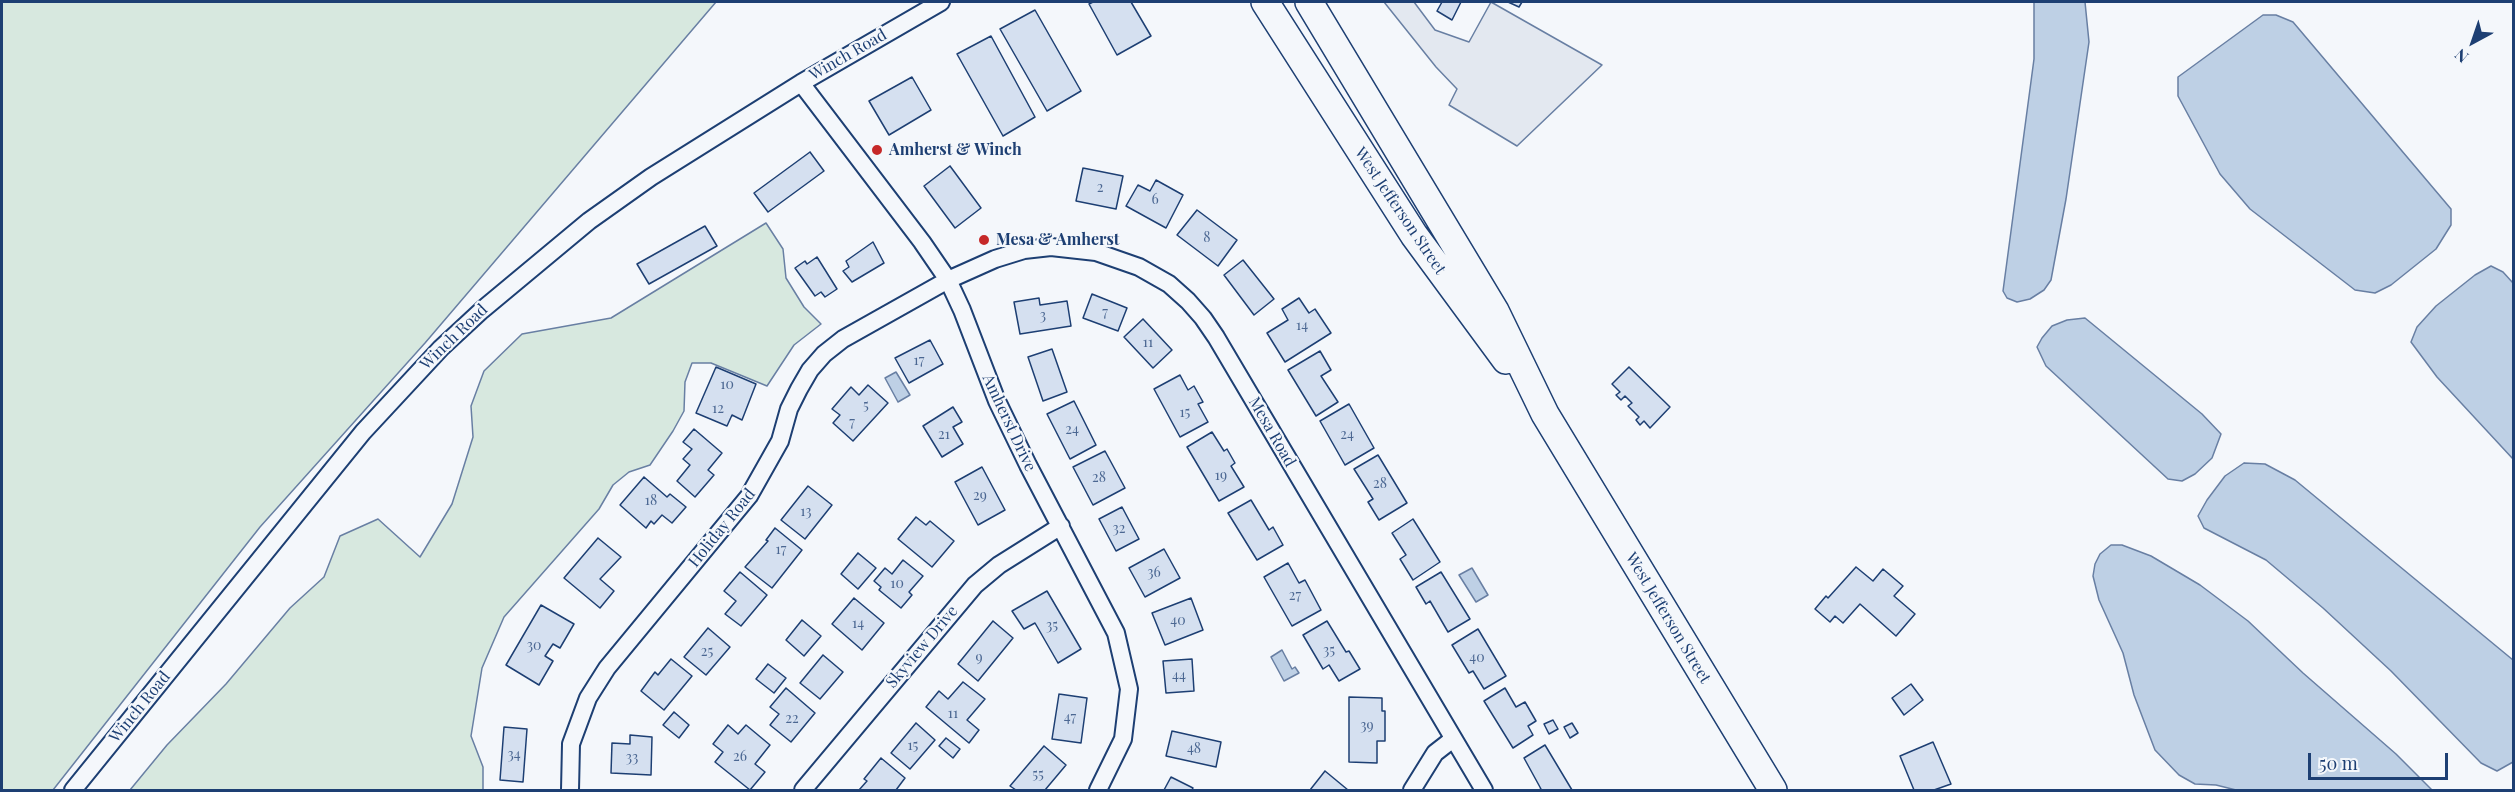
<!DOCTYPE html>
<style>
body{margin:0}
#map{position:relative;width:2515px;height:792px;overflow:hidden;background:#f4f7fb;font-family:"Playfair Display",serif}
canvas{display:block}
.frame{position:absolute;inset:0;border:3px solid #1d3f73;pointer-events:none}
.north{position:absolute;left:2443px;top:12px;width:60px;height:60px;-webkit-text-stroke:4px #f4f7fb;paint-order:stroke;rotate:220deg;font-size:16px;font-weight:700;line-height:24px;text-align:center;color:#1d3f73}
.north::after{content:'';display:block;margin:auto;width:21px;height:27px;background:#1d3f73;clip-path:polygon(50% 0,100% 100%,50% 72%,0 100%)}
.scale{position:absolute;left:2308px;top:753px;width:140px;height:27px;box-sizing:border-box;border:3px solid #1d3f73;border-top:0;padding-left:8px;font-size:18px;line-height:21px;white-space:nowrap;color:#1d3f73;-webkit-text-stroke:4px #f4f7fb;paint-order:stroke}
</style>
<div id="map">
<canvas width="2515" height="792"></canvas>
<div class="frame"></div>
<div class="north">N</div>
<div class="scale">50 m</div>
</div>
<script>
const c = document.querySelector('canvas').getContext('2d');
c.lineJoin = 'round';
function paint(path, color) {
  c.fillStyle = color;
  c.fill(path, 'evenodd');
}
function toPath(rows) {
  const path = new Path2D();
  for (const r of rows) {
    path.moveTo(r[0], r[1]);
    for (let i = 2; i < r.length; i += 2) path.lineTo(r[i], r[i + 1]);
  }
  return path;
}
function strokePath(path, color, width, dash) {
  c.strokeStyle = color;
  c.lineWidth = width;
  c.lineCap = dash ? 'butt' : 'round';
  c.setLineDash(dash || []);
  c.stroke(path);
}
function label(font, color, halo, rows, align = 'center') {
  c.font = font + ' "Playfair Display",serif';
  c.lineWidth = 4.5;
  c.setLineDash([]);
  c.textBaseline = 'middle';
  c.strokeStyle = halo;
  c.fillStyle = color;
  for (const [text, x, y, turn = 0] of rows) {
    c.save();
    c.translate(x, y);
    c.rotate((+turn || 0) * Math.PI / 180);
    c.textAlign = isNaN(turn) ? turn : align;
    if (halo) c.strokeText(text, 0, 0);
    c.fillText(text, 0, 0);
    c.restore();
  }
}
const green = toPath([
 [2,2,716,2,425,343,260,527,53,790,2,790,2,2],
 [766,223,783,249,786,278,804,307,821,324,794,345,767,386,711,363,692,363,685,382,684,411,673,431,650,465,629,472,613,485,599,509,504,617,482,668,471,736,483,767,483,790,130,790,167,745,226,684,290,608,324,577,340,536,378,519,420,557,452,504,473,437,471,406,484,371,522,334,611,318,766,223]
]);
paint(green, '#d7e8df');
strokePath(green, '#687fa3', 1.5);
const parking = toPath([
 [1384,2,1414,2,1435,30,1469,42,1491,2,1602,65,1517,146,1449,105,1457,89,1436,67,1384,2]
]);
paint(parking, '#e3e8f0');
strokePath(parking, '#687fa3', 1.5);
const water = toPath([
 [2034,2,2085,2,2089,42,2066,199,2051,280,2044,290,2030,299,2017,302,2007,298,2003,291,2034,59,2034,2],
 [2263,15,2276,15,2293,22,2451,209,2451,225,2436,249,2391,285,2375,293,2355,290,2250,209,2220,174,2178,96,2178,77,2263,15],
 [2491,266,2503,272,2513,283,2513,459,2437,377,2411,342,2417,327,2436,306,2475,275,2491,266],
 [2085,318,2202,414,2221,434,2212,458,2195,474,2182,481,2168,479,2046,366,2037,347,2042,338,2052,326,2067,320,2085,318],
 [896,372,910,395,898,402,885,378,896,372],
 [2244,463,2265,464,2295,480,2513,660,2513,762,2497,771,2481,763,2391,671,2323,608,2266,560,2204,528,2198,516,2207,500,2225,476,2244,463],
 [2111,545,2122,545,2151,556,2200,585,2248,621,2303,673,2396,754,2432,790,2236,790,2216,785,2195,784,2179,775,2155,750,2134,695,2123,653,2099,600,2093,576,2095,564,2100,554,2111,545],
 [1472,568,1488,595,1476,602,1459,575,1472,568],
 [1282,650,1292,669,1295,667,1299,673,1284,681,1271,657,1282,650]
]);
paint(water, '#bed0e5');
strokePath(water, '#687fa3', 1.5);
const building = toPath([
 [1093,2,1131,2,1151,36,1117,55,1089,4,1093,2],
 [1442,2,1461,2,1452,20,1437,11,1442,2],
 [1508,2,1522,2,1519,7,1508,2],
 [1035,10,1081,91,1047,111,1000,29,1035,10],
 [991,36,1035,117,1003,136,957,54,991,36],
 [912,77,931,110,889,135,869,101,912,77],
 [810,152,824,171,768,212,754,193,810,152],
 [950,166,981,208,955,228,924,186,950,166],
 [1083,168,1123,176,1116,209,1076,201,1083,168],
 [1156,180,1183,195,1166,228,1126,206,1138,185,1150,191,1156,180],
 [1197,210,1237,240,1218,266,1177,235,1197,210],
 [705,226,717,246,649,284,637,264,705,226],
 [873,242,884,263,852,282,843,271,849,267,846,261,873,242],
 [817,257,837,289,825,297,821,292,815,296,795,268,805,261,807,264,817,257],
 [1243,260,1274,299,1254,315,1224,275,1243,260],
 [1092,294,1127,308,1118,331,1083,318,1092,294],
 [1039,298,1040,305,1067,301,1071,326,1020,334,1014,302,1039,298],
 [1299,298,1309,313,1315,309,1331,333,1285,362,1267,333,1288,320,1282,309,1299,298],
 [1143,319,1172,350,1153,368,1124,337,1143,319],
 [930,340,943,364,909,383,895,358,930,340],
 [1052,349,1067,392,1043,401,1028,357,1052,349],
 [1320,351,1331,370,1321,376,1338,402,1316,416,1288,370,1320,351],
 [716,367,756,384,742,420,732,415,727,426,696,413,716,367],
 [1629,367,1670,407,1650,428,1644,421,1640,425,1636,420,1639,417,1628,406,1632,403,1625,396,1621,400,1616,395,1620,392,1612,384,1629,367],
 [1180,375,1188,390,1194,386,1203,402,1198,404,1208,422,1180,437,1154,389,1180,375],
 [868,385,888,403,853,441,833,423,840,415,832,409,851,387,859,395,868,385],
 [1074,401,1096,445,1070,459,1047,414,1074,401],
 [1349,404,1374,448,1345,465,1320,421,1349,404],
 [953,407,962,422,953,427,963,444,942,457,923,426,953,407],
 [694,429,722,453,708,470,714,475,695,497,677,481,690,465,683,459,692,449,683,442,694,429],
 [1212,432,1224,451,1227,449,1235,463,1231,466,1244,487,1219,501,1187,447,1212,432],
 [1105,451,1125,488,1093,505,1073,467,1105,451],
 [1378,455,1407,503,1379,520,1368,502,1373,499,1354,469,1378,455],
 [982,467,1005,510,978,525,955,482,982,467],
 [644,477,667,497,670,494,686,507,672,523,662,515,654,524,651,521,646,528,620,505,644,477],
 [808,486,832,505,805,539,781,520,808,486],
 [1251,500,1269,530,1273,527,1283,545,1257,560,1228,513,1251,500],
 [1122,507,1139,539,1116,551,1099,519,1122,507],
 [916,517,926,525,930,521,954,541,932,567,898,539,916,517],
 [1413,519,1440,562,1413,580,1400,559,1406,555,1392,533,1413,519],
 [775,528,802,550,772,588,745,567,768,541,766,540,775,528],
 [598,538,621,557,600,579,614,591,600,608,564,578,598,538],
 [1164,549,1180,578,1145,597,1129,568,1164,549],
 [858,553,876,568,858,589,841,574,858,553],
 [903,560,923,576,909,592,912,595,901,608,879,590,881,587,874,581,885,568,892,574,903,560],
 [1288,563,1299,583,1305,580,1321,610,1292,626,1264,577,1288,563],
 [1856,567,1873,581,1883,569,1903,586,1894,596,1915,614,1896,636,1860,604,1843,623,1835,616,1830,622,1815,609,1826,596,1828,598,1856,567],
 [740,572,767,595,741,626,725,614,736,601,724,591,740,572],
 [1441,572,1470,619,1448,632,1430,601,1426,604,1416,587,1441,572],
 [1047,591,1081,649,1058,663,1035,623,1024,629,1012,611,1047,591],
 [854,598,884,623,862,650,832,624,854,598],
 [1191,598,1203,630,1165,645,1152,613,1191,598],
 [541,605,574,624,560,648,553,644,545,656,553,661,539,685,506,665,541,605],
 [802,620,821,636,804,656,786,640,802,620],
 [993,621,1013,638,978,681,958,664,993,621],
 [1327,621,1346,652,1349,651,1360,669,1339,681,1329,665,1323,669,1303,635,1327,621],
 [708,628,730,647,706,675,684,657,708,628],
 [1478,629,1506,676,1484,689,1473,671,1469,673,1452,645,1478,629],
 [823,655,843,672,820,699,800,683,823,655],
 [671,659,692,676,664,710,641,691,655,672,658,675,671,659],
 [1192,659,1194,691,1166,693,1163,661,1192,659],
 [768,664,786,678,774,693,756,679,768,664],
 [963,682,985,699,967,720,979,730,969,743,926,707,939,691,948,699,963,682],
 [1911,684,1923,700,1904,715,1892,698,1911,684],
 [786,688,815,713,791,742,770,725,779,714,770,707,786,688],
 [1505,688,1516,707,1525,702,1536,721,1528,726,1533,735,1513,748,1484,701,1505,688],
 [1059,694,1087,698,1081,743,1052,739,1059,694],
 [1349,697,1382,698,1382,711,1385,711,1385,741,1377,741,1377,763,1349,762,1349,697],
 [674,712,689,725,679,738,663,725,674,712],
 [1553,720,1558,729,1549,734,1544,724,1553,720],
 [916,723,935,740,910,769,891,753,916,723],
 [1572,723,1578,733,1570,738,1564,727,1572,723],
 [728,725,738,734,746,725,770,745,755,764,765,772,750,790,715,762,723,752,713,744,728,725],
 [504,727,527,729,523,782,500,780,504,727],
 [1172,731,1221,742,1216,767,1166,756,1172,731],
 [630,735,652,737,651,775,611,773,612,743,630,744,630,735],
 [946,738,960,749,953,758,939,746,946,738],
 [1933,742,1951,784,1934,790,1914,790,1900,756,1933,742],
 [1545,745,1572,790,1539,790,1541,789,1524,758,1545,745],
 [1044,746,1066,765,1045,790,1016,790,1010,786,1044,746],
 [881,758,905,778,896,790,859,790,867,781,864,779,881,758],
 [1325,771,1348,790,1310,790,1325,771],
 [1171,777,1193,788,1192,790,1164,790,1171,777]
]);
paint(building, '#d5e0f0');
strokePath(building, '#1d3f73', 1.5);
const minor = toPath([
 [801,83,922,242,948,280,962,310,997,401,1028,465,1116,633,1129,689,1123,739,1098,790],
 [73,790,363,432,441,348,482,310,589,221,651,177,801,83,941,2],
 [570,790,571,744,588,698,607,668,749,496,780,441,789,409,799,389,810,370,824,354,843,339,948,280,995,259,1024,250,1051,247,1096,252,1139,267,1169,284,1188,301,1203,318,1216,337,1484,790],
 [803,790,975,585,999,565,1061,526],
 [1412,790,1435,753,1453,739]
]);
const primary = toPath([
 [1265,2,1414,235,1506,360],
 [1309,2,1495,311,1545,414,1773,790]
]);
strokePath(minor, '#1d3f73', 20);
strokePath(primary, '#1d3f73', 30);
strokePath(minor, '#f4f7fb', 16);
strokePath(primary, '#f4f7fb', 27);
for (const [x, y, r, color] of [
 [877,150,6,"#c62828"],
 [984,240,6,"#c62828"]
]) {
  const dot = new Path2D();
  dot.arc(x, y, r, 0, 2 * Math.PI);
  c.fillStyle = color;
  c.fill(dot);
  strokePath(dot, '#f4f7fb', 2);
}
label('14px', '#4b6792', null, [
 ["2",1100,188],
 ["6",1155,200],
 ["8",1207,238],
 ["7",1105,313],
 ["3",1043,316],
 ["14",1302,326],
 ["11",1148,343],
 ["17",919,361],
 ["10",727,385],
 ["5",866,406],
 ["12",718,409],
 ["15",1185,413],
 ["7",852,423],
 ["24",1072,430],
 ["21",944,435],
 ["24",1347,435],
 ["19",1221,476],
 ["28",1099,478],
 ["28",1380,484],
 ["29",980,496],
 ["18",651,501],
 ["13",806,512],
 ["32",1119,529],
 ["17",781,550],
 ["36",1154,573],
 ["10",897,584],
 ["27",1295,596],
 ["40",1178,621],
 ["14",858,624],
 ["35",1052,626],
 ["30",534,646],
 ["35",1329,651],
 ["25",707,652],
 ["9",979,658],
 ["40",1477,658],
 ["44",1179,676],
 ["11",953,714],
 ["47",1070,718],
 ["22",792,719],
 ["39",1367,726],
 ["15",913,746],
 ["48",1194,749],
 ["34",514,755],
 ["26",740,757],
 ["33",632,758],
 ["55",1038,775]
]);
label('16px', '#1d3f73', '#f4f7fb', [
 ["Winch Road",848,55,-30],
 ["West Jefferson Street",1400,211,56],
 ["Winch Road",454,337,-44],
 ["Amherst Drive",1009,423,65],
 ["Mesa Road",1272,432,60],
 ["Holiday Road",722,528,-51],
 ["West Jefferson Street",1668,618,59],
 ["Skyview Drive",922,647,-50],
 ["Winch Road",140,707,-51]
]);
label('bold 16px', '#1d3f73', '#f4f7fb', [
 ["Amherst & Winch",889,150],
 ["Mesa & Amherst",996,240]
], 'left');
</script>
